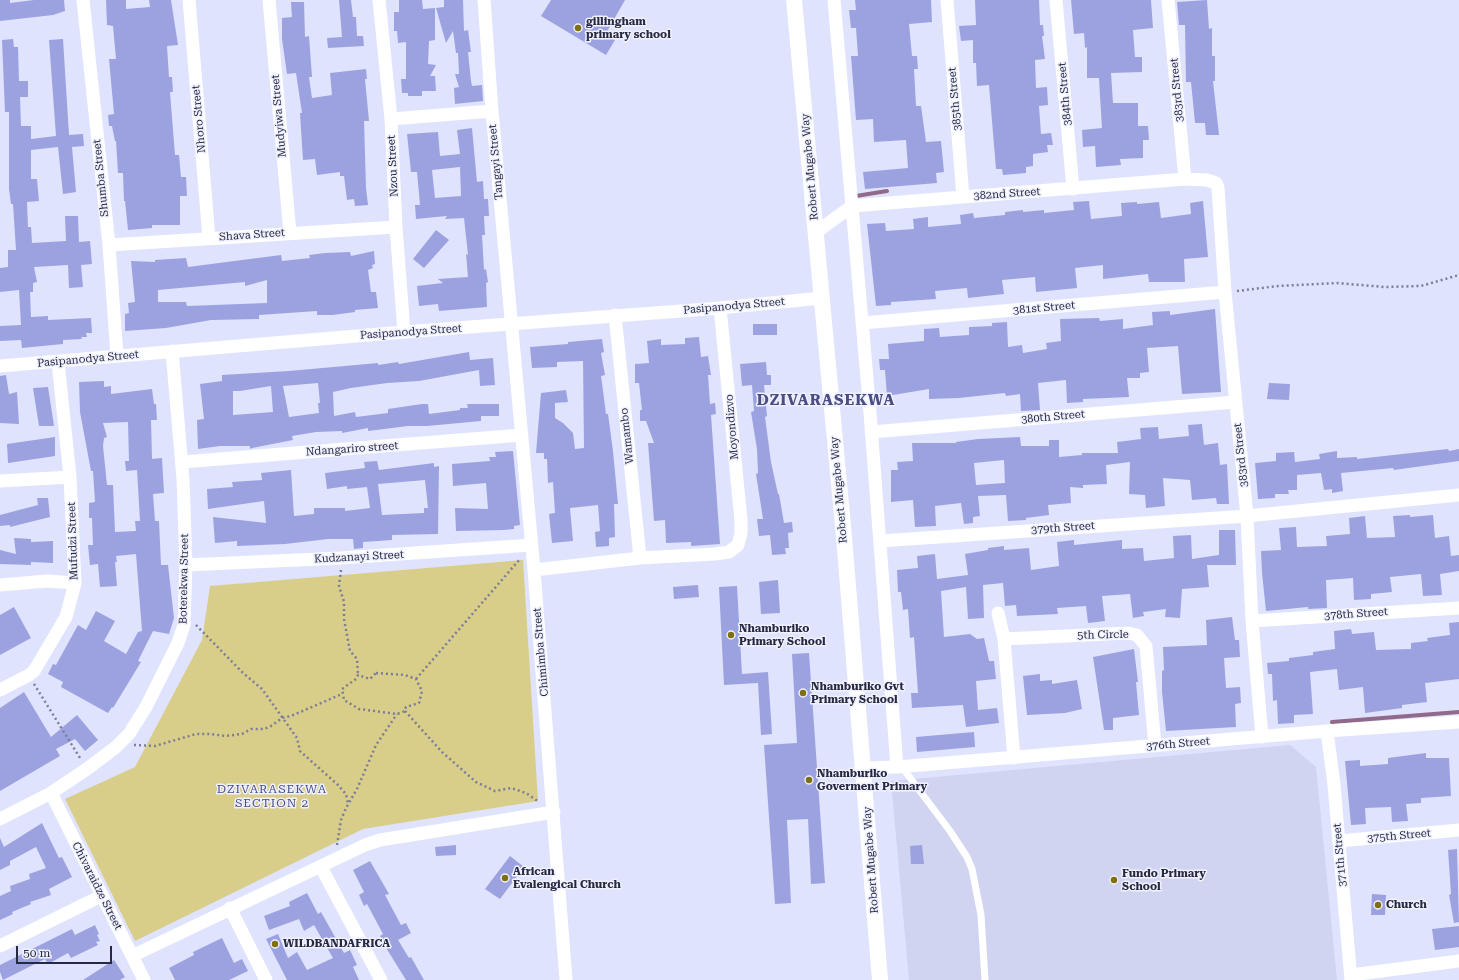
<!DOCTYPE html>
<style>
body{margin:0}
#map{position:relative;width:1459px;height:980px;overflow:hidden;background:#dfe3fd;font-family:"Roboto Serif",serif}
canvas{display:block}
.scale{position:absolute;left:16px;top:946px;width:96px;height:18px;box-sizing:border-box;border:2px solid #272941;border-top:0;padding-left:5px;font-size:12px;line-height:14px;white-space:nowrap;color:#272941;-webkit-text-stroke:3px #eff1fe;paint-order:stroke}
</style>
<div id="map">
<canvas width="1459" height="980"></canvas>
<div class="scale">50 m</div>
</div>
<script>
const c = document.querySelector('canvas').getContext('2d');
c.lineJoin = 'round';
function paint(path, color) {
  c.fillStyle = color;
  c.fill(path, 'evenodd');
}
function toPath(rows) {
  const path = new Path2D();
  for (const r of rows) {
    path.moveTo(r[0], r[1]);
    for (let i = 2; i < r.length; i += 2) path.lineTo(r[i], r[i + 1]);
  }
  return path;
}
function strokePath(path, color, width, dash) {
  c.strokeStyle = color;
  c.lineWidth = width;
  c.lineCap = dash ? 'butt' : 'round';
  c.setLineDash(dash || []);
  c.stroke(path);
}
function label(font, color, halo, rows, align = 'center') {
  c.font = font + ' "Roboto Serif",serif';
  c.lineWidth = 3;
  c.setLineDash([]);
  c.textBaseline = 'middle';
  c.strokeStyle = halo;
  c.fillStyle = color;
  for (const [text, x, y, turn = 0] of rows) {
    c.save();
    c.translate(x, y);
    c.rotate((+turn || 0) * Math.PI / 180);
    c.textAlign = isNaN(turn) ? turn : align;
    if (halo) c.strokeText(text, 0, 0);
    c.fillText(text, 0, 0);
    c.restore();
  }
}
paint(toPath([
 [1290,745,1316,767,1337,980,909,980,891,781]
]), '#d1d4f0');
paint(toPath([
 [523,560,538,801,363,829,135,941,65,799,135,767,202,640,210,586]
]), '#d9cd8a');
strokePath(toPath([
 [856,196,887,191],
 [1332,722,1459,712]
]), '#91698b', 4);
paint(toPath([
 [0,0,10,0,10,3,34,0,64,0,65,11,53,15,0,21],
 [106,0,126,0,126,9,150,7,149,0,171,0,178,45,167,46,169,77,172,77,173,92,170,92,175,155,179,155,181,177,186,177,187,196,180,196,180,225,152,225,152,228,128,230,125,201,124,201,123,173,118,173,116,141,115,141,112,126,109,126,108,115,114,114,109,59,116,59,113,26,107,25],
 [339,0,351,0,353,17,356,17,357,36,363,36,364,46,328,48,327,38,342,37],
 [399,0,422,0,423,9,435,8,435,40,429,41,428,64,436,65,430,76,435,76,436,91,422,91,422,96,408,96,408,93,402,93,401,79,406,79,406,42,398,43,397,31,394,31,394,12,399,12],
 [444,0,463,0,464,31,468,30,471,52,468,52,471,81,472,86,482,85,483,101,455,104,454,88,459,87,455,74,459,74,458,53,456,53,453,31,446,43,436,8,444,7],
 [551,0,625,0,605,35,615,40,606,55,541,16],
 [855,0,931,0,932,22,909,24,912,56,917,56,918,69,914,69,916,106,921,106,926,142,941,141,944,172,936,173,937,183,865,189,863,172,908,168,906,140,874,142,873,119,856,120,851,56,858,56,856,28,851,28,849,10,856,10],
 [975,0,1039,0,1040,25,1043,25,1044,36,1042,36,1045,59,1035,60,1036,88,1047,87,1048,105,1039,106,1041,134,1051,133,1053,145,1047,145,1048,152,1033,154,1033,166,1026,167,1026,173,1003,175,1002,169,996,169,989,85,977,86,976,63,973,63,973,40,961,41,959,26,976,25],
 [1071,0,1151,0,1153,28,1133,30,1135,57,1142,57,1142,72,1111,73,1113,103,1138,103,1138,126,1148,126,1149,140,1143,140,1143,158,1120,159,1121,165,1096,167,1095,146,1083,147,1082,130,1102,128,1100,96,1099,78,1087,78,1087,47,1085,48,1084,33,1074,34],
 [1207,0,1209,29,1212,28,1212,56,1215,56,1215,81,1213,81,1219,135,1206,135,1205,123,1195,123,1191,82,1186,82,1185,25,1179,25,1177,2],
 [291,2,304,2,305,37,309,36,312,77,309,77,312,98,332,95,330,73,366,69,367,79,365,79,369,121,364,121,365,154,366,188,368,205,355,206,354,199,347,200,344,176,340,176,340,172,317,175,315,159,303,160,300,113,302,113,296,73,287,74,282,39,282,18,292,17],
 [13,39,14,47,18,47,19,81,28,81,28,97,20,97,21,126,31,126,31,139,56,136,49,40,63,39,69,135,83,134,84,146,72,147,76,192,63,194,58,147,31,150,31,179,37,179,39,201,27,202,28,227,31,227,32,243,66,241,65,216,78,216,79,242,90,241,92,264,81,265,83,287,69,288,68,265,34,267,37,282,33,283,33,292,30,292,31,317,48,316,48,320,91,318,92,333,86,333,87,337,81,337,82,339,63,340,63,344,22,348,21,340,0,341,0,326,21,325,19,290,0,292,0,268,8,267,8,250,16,250,13,204,11,204,9,189,9,112,5,112,2,40],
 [472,128,477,182,483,181,484,199,488,199,489,216,484,216,485,235,482,235,484,270,486,269,488,282,486,283,487,307,439,311,438,304,419,306,417,286,443,283,438,279,468,277,466,254,468,255,464,218,445,219,447,216,416,219,415,205,420,205,417,172,411,172,407,134,438,132,440,156,460,154,457,130],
 [460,167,461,196,435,198,432,170],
 [1089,201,1091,219,1122,216,1121,203,1137,202,1137,204,1159,202,1161,218,1191,214,1190,203,1203,201,1208,257,1184,259,1185,282,1149,282,1148,274,1103,279,1103,265,1075,268,1077,288,1036,292,1035,277,1002,280,1004,294,968,298,967,288,935,291,936,299,891,302,891,305,876,306,867,224,885,223,886,231,914,229,913,219,928,217,928,227,961,224,960,215,973,213,974,218,1005,215,1005,212,1023,210,1023,212,1044,210,1044,213,1074,210,1073,202],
 [436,230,449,240,424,268,413,259],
 [374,251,375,264,372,265,373,268,368,270,371,292,376,292,378,308,355,310,355,312,333,315,317,315,317,311,259,315,259,319,211,320,166,328,125,331,125,314,129,313,128,303,135,302,131,261,155,262,155,260,186,258,188,267,281,255,282,261,310,258,309,255,325,253,350,252,351,256],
 [267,280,267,303,187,306,186,302,158,302,158,290,245,282,245,286],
 [1215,309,1221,392,1182,394,1178,346,1147,348,1149,372,1140,373,1140,378,1127,378,1129,397,1083,399,1083,402,1067,403,1066,380,1038,383,1040,410,1021,411,1020,394,1006,396,1005,393,959,398,929,399,929,389,887,396,885,370,880,370,879,359,889,359,888,344,924,341,924,329,939,328,940,337,969,335,969,327,992,326,992,323,1007,322,1008,347,1022,345,1023,353,1047,349,1046,343,1061,341,1060,319,1099,318,1100,321,1123,319,1123,329,1153,325,1152,312,1170,311,1170,315],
 [753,324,777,324,777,335,753,335],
 [699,337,701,357,708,356,711,375,708,375,710,404,715,403,716,414,711,415,720,544,691,546,691,542,666,543,665,520,654,521,648,443,654,443,646,421,640,421,640,410,642,410,639,383,635,383,635,364,649,363,647,341,661,339,661,345,685,344,685,338],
 [602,339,604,352,601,353,605,375,601,376,602,383,606,414,608,414,613,451,618,504,614,504,615,537,609,538,609,546,596,547,595,532,600,531,598,505,570,508,573,541,552,543,549,514,555,513,553,482,548,483,547,459,544,459,544,453,536,453,541,393,566,390,568,402,555,403,555,418,563,423,573,433,575,449,584,448,583,361,557,362,557,367,532,368,530,347,568,344,568,342],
 [469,352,470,360,493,358,495,385,480,386,479,370,419,381,387,383,351,388,333,392,334,416,355,412,356,417,388,413,388,409,422,404,428,404,429,414,460,410,460,408,468,408,467,404,499,404,499,416,481,416,481,421,427,426,408,426,368,431,368,428,342,433,342,431,316,432,292,436,293,440,252,448,250,449,250,446,220,446,198,449,197,420,204,419,200,384,222,381,222,375,289,371,378,363,378,365,398,362,399,364],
 [318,383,320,403,318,403,319,413,289,417,283,386],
 [271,386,273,412,233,415,233,391,240,391],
 [766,362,767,375,771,375,771,385,764,385,767,416,765,417,771,462,778,494,779,494,784,523,792,522,793,532,788,533,789,548,785,548,786,554,772,555,770,535,759,536,757,519,763,519,756,474,758,473,757,449,751,412,754,411,752,385,742,386,740,364],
 [6,375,9,394,17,392,19,424,0,423,0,376],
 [104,381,104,387,111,386,111,394,152,389,154,404,156,404,157,420,151,420,152,459,162,458,164,493,153,494,155,521,159,521,161,565,168,565,174,618,169,634,153,631,138,661,141,662,113,708,112,707,108,713,61,687,63,682,48,674,53,664,56,665,78,625,86,630,96,611,115,621,104,641,126,654,138,632,142,631,136,554,116,556,117,562,115,562,117,586,100,587,98,564,90,565,88,545,93,545,92,518,89,518,89,503,95,502,93,471,91,471,80,412,79,382],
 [128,422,129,461,125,461,126,471,137,470,140,521,135,521,136,531,115,532,113,485,107,485,103,446,104,438,107,437,103,423],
 [1269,383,1290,384,1289,400,1267,399],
 [48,387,54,426,39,426,33,388],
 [1202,424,1204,445,1218,443,1220,465,1227,464,1229,504,1217,504,1216,498,1192,500,1190,480,1163,478,1165,506,1146,508,1145,495,1129,494,1130,462,1106,465,1107,484,1083,485,1083,488,1070,487,1071,503,1048,505,1049,515,1026,518,1026,520,1008,521,1006,495,978,496,980,516,973,517,973,523,964,524,961,503,935,506,936,526,915,527,913,500,891,502,891,470,898,470,897,462,913,461,912,443,956,443,956,442,978,439,1020,437,1021,446,1049,446,1049,440,1059,440,1059,457,1082,455,1082,453,1118,453,1117,442,1141,439,1140,428,1158,427,1159,439,1189,436,1188,425],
 [1004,460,1005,483,976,485,974,463],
 [55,437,55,456,8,463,7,444],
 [1448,449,1449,451,1459,449,1459,461,1394,470,1393,468,1341,473,1343,491,1332,493,1332,489,1324,490,1321,473,1297,475,1297,490,1288,490,1289,494,1275,494,1275,498,1258,499,1255,463,1276,461,1276,453,1294,452,1295,462,1320,459,1319,454,1337,451,1337,458,1357,457,1357,459],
 [513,451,520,525,514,526,514,529,504,530,456,531,455,508,488,509,486,483,453,486,452,464,490,461,489,457,496,457,495,452],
 [377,461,379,470,434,463,434,467,439,466,438,534,392,535,392,540,363,542,363,548,354,549,353,539,328,539,285,544,237,546,237,541,215,543,213,517,266,523,264,501,208,509,207,489,233,487,232,482,262,480,261,473,291,470,294,516,314,514,314,508,345,508,345,511,370,508,367,487,347,489,347,486,327,489,325,473,365,468,364,462],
 [425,480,428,508,424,508,424,513,382,515,378,484],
 [37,498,48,498,50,517,10,527,10,525,0,526,0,515,38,505],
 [1410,515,1410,517,1433,515,1435,538,1449,536,1451,556,1459,555,1459,571,1440,574,1442,595,1423,596,1421,574,1390,577,1392,592,1371,594,1371,599,1354,600,1353,578,1326,580,1327,608,1308,609,1308,607,1266,611,1262,573,1261,551,1281,550,1279,528,1296,527,1297,547,1327,546,1326,536,1350,534,1349,518,1365,516,1367,538,1395,537,1393,516],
 [1219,530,1235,530,1236,565,1207,565,1209,587,1182,589,1180,618,1165,617,1166,609,1143,612,1144,616,1133,618,1130,594,1102,596,1105,621,1088,623,1086,606,1057,608,1058,614,1017,616,1016,605,1005,606,1003,583,983,585,984,618,968,619,966,587,941,591,944,637,970,634,977,639,984,638,989,661,994,661,996,679,976,681,978,710,997,708,999,723,966,727,963,705,912,708,911,693,918,693,914,637,910,638,908,609,903,610,901,592,898,592,897,570,918,568,917,556,935,554,937,579,968,575,965,554,988,550,988,548,1004,546,1004,550,1029,548,1031,570,1059,566,1057,542,1074,540,1074,545,1122,540,1122,549,1143,548,1144,561,1174,558,1173,536,1191,535,1192,559,1219,555],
 [14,538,31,539,31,542,53,541,53,563,31,562,31,565,0,564,0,550,16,554],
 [778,580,780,613,761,614,759,582],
 [698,585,699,597,674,599,673,587],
 [737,586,742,674,768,672,772,734,761,735,758,683,724,685,719,587],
 [14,607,31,638,0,655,0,615],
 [1232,617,1235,640,1239,640,1240,657,1224,658,1226,688,1240,687,1241,703,1235,704,1236,727,1166,731,1162,692,1162,671,1164,670,1163,647,1207,645,1206,620],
 [1459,622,1459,679,1425,683,1427,702,1402,705,1402,708,1365,713,1363,687,1339,690,1337,669,1310,672,1313,714,1294,715,1294,723,1278,724,1277,700,1273,701,1272,674,1268,674,1267,663,1289,661,1289,658,1313,655,1313,652,1335,649,1334,631,1351,629,1352,634,1374,632,1376,650,1411,649,1411,643,1428,641,1427,638,1450,635,1449,623],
 [1134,649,1138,682,1136,682,1139,715,1113,718,1113,730,1104,730,1093,657],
 [809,653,825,883,811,884,808,819,787,820,791,903,775,904,764,745,797,743,792,654],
 [1040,674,1040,681,1052,680,1052,684,1077,680,1082,709,1065,713,1027,715,1023,676],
 [24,692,51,737,77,715,98,740,85,751,75,739,56,749,60,756,0,791,0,708],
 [974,732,975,747,917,752,916,737],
 [1426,753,1426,758,1449,758,1451,796,1421,798,1421,803,1406,804,1408,821,1392,822,1391,807,1365,808,1366,824,1351,825,1345,761,1360,760,1360,766,1388,764,1388,758],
 [42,823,59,858,62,857,72,877,49,889,51,895,30,902,31,904,12,912,13,914,0,920,0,896,11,891,10,886,30,879,29,874,46,868,36,847,10,861,10,865,0,870,0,838,4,847],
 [456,845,456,855,436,856,435,847],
 [922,845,924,864,911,864,910,846],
 [1457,849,1459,922,1454,923,1449,895,1451,894,1448,850],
 [510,856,524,867,500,899,485,889],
 [370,861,389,894,385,895,401,925,406,923,411,933,398,940,409,958,411,957,424,980,406,980,388,951,380,936,383,934,367,904,364,906,359,895,364,892,353,870],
 [307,893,318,914,321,912,344,953,350,950,357,965,353,967,359,980,287,980,266,939,278,934,288,958,297,952,307,970,333,958,314,925,304,931,299,919,269,930,264,916,290,906,289,902],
 [1372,894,1386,895,1385,915,1371,915],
 [95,925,99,934,97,935,100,941,96,942,98,945,71,958,68,953,48,964,45,959,3,980,0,972,0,965,72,929,75,935],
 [1459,926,1459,947,1435,950,1432,929],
 [222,938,234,963,242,959,248,971,229,980,175,980,169,968,194,955,193,952],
 [114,960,125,977,120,980,83,980]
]), '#9ca2e0');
strokePath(toPath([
 [1237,291,1278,286,1337,283,1384,287,1421,286,1459,275],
 [341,570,339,586,344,602,344,619,350,651,357,659,358,675],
 [196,625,243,673,262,689,297,738,300,751,338,785,346,794,348,804],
 [376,673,405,675,416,679,422,691,419,703,406,707,405,711,397,714,359,709,344,700,342,689,356,679,358,675,370,679,376,673],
 [416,679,520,559],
 [34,684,80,758],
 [405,711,442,752,476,782,495,791,511,788,526,793,539,802],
 [134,745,155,746,196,734,211,734,225,736,242,734,251,729,264,729,271,726,282,718,291,716,342,694],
 [337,845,341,820,346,808,357,789,376,745,397,714]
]), '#7b7e97', 2.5, [2, 3]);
strokePath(toPath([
 [902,767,950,831,967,857,972,869,981,915,985,980]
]), '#fff', 7);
strokePath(toPath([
 [83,0,109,245,117,356],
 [189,0,209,238],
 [269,0,290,233],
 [379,0,391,119,396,227,404,332],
 [484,0,492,111,534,570,566,980],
 [834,0,870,413,897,767,864,768],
 [947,0,963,197],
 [1056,0,1073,189],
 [1168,0,1185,179],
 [391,119,492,111],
 [815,233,852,206,1185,179,1207,180,1216,183,1218,188,1225,292,1247,516,1252,621,1262,737],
 [109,245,396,227],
 [615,315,640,558],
 [862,323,1225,292],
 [0,366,404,332,720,308,822,298],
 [871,432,1235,402],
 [182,462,522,435],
 [0,481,70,477],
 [880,541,1247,516,1459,495],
 [186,565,341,558,532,545],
 [534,570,640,558,715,554,729,552,738,545,741,533,741,520,720,308],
 [0,585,47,581,75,583],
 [998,613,1004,639,1014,758],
 [1252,621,1459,608],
 [1004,639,1128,633,1137,635,1146,646,1155,746],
 [0,690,29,675,34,671,66,617,75,583,70,477,58,362],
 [1327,731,1334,785,1351,980],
 [897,767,1327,731,1459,722],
 [51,793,144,980],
 [0,819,51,793,87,769,116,747,129,734,146,707,178,643,184,625,186,565,183,479,172,351],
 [1339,841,1459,830],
 [321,867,381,980],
 [230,908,266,980],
 [0,946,101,896],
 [132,956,365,845,380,840,554,812],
 [1351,975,1459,961]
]), '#fff', 13);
strokePath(toPath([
 [794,0,844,537,880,980]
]), '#fff', 16);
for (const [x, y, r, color] of [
 [578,28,4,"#7e700e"],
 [731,635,4,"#7e700e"],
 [803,693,4,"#7e700e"],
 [809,780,4,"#7e700e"],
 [505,878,4,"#7e700e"],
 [1114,880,4,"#7e700e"],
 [1378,905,4,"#7e700e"],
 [275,944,4,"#7e700e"]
]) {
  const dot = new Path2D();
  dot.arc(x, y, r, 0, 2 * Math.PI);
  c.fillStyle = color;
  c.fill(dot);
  strokePath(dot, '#eff1fe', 1.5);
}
label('bold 11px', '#272941', '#eff1fe', [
 ["gillingham",586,22],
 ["primary school",586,35],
 ["Nhamburiko",739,629],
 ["Primary School",739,642],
 ["Nhamburiko Gvt",811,687],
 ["Primary School",811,700],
 ["Nhamburiko",817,774],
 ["Goverment Primary",817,787],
 ["African",513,872],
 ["Evalengical Church",513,885],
 ["Fundo Primary",1122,874],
 ["School",1122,887],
 ["Church",1386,905],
 ["WILDBANDAFRICA",283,944]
], 'left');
label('11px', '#272941', '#eff1fe', [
 ["383rd Street",1177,90,-95],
 ["384th Street",1065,94,-95],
 ["385th Street",955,99,-95],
 ["Mudyiwa Street",279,116,-95],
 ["Nhoro Street",199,119,-95],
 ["Tangayi Street",496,162,-95],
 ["Nzou Street",393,166,-93],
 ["Robert Mugabe Way",810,167,-95],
 ["Shumba Street",101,178,-96],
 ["382nd Street",1007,194,-4],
 ["Shava Street",252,235,-4],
 ["Pasipanodya Street",734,306,-5],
 ["381st Street",1044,308,-5],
 ["Pasipanodya Street",411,332,-4],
 ["Pasipanodya Street",88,359,-5],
 ["380th Street",1053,417,-5],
 ["Moyondizvo",732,427,-95],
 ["Wamambo",627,436,-96],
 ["Ndangariro street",352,449,-4],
 ["383rd Street",1241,455,-96],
 ["Robert Mugabe Way",839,490,-95],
 ["379th Street",1063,528,-4],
 ["Mufudzi Street",73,541,-92],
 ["Kudzanayi Street",359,557,-3],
 ["Boterekwa Street",184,579,-89],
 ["378th Street",1356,614,-4],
 ["5th Circle",1103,635,-1],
 ["Chimimba Street",541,652,-95],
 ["376th Street",1178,744,-5],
 ["375th Street",1399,836,-5],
 ["371th Street",1340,855,-95],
 ["Robert Mugabe Way",871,860,-94],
 ["Chivaraidze Street",97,886,63]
]);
c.letterSpacing = '1px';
label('12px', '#4b4e85', '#eff1fe', [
 ["DZIVARASEKWA",272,789],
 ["SECTION 2",272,803]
]);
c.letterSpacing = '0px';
c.letterSpacing = '1px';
label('bold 15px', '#4b4e85', '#eff1fe', [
 ["DZIVARASEKWA",826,401]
]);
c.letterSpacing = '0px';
</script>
